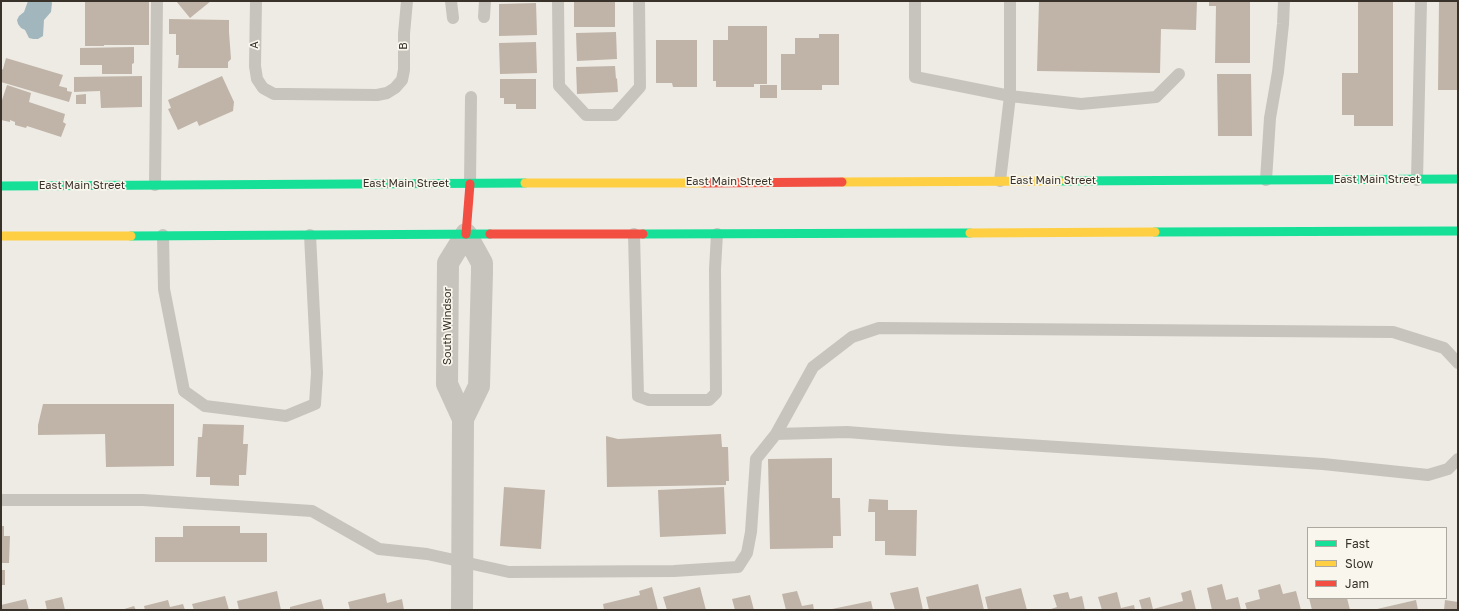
<!DOCTYPE html>
<style>
body{margin:0}
#map{position:relative;width:1459px;height:611px;overflow:hidden;background:#eeebe4;font-family:"Golos Text",sans-serif}
canvas{display:block}
.frame{position:absolute;inset:0;border:2px solid #38322b;pointer-events:none}
.legend{position:absolute;left:1307px;top:527px;width:140px;height:72px;box-sizing:border-box;background:#f9f6ed;border:1px solid #aca89f;margin:0;padding:5px 7px;list-style:none;font-size:12px;color:#38322b}
.legend li{display:flex;align-items:center;gap:8px;height:20px}
.legend b{width:20px;border:1px solid #aca89f}
</style>
<div id="map">
<canvas width="1459" height="611"></canvas>
<div class="frame"></div>
<ul class="legend">
<li><b style="height:5px;background:#16e098"></b>Fast</li>
<li><b style="height:5px;background:#ffcf43"></b>Slow</li>
<li><b style="height:5px;background:#f24e42"></b>Jam</li>
</ul>
</div>
<script>
const c = document.querySelector('canvas').getContext('2d');
c.lineJoin = 'round';
function paint(path, color) {
  c.fillStyle = color;
  c.fill(path, 'evenodd');
}
function toPath(rows) {
  const path = new Path2D();
  for (const r of rows) {
    path.moveTo(r[0], r[1]);
    for (let i = 2; i < r.length; i += 2) path.lineTo(r[i], r[i + 1]);
  }
  return path;
}
function strokePath(path, color, width, dash) {
  c.strokeStyle = color;
  c.lineWidth = width;
  c.lineCap = dash ? 'butt' : 'round';
  c.setLineDash(dash || []);
  c.stroke(path);
}
function label(font, color, halo, rows, align = 'center') {
  c.font = font + ' "Golos Text",sans-serif';
  c.lineWidth = 3.5;
  c.setLineDash([]);
  c.textBaseline = 'middle';
  c.strokeStyle = halo;
  c.fillStyle = color;
  for (const [text, x, y, turn = 0] of rows) {
    c.save();
    c.translate(x, y);
    c.rotate((+turn || 0) * Math.PI / 180);
    c.textAlign = isNaN(turn) ? turn : align;
    if (halo) c.strokeText(text, 0, 0);
    c.fillText(text, 0, 0);
    c.restore();
  }
}
paint(toPath([
 [28,1,51,1,52,3,51,12,44,20,43,36,38,39,33,39,29,38,25,30,21,28,18,24,17,20,19,16,24,12]
]), '#a2b7bd');
paint(toPath([
 [85,1,149,1,149,45,104,45,104,46,85,46],
 [176,1,211,1,190,18],
 [574,1,615,1,615,27,574,27],
 [1039,1,1197,1,1196,30,1161,29,1160,73,1037,71],
 [1209,1,1250,1,1250,63,1215,63,1216,6,1209,6],
 [1358,1,1393,1,1393,126,1354,126,1354,115,1342,115,1342,73,1358,73],
 [1439,1,1458,1,1458,90,1438,90],
 [536,3,537,35,499,36,499,4],
 [169,19,229,20,229,32,231,59,228,62,228,68,178,68,179,55,176,55,176,34,169,34],
 [728,26,767,26,767,84,754,84,754,87,716,87,716,81,713,81,713,40,728,40],
 [616,32,617,59,577,61,576,33],
 [819,34,839,34,839,85,822,85,822,90,781,90,781,54,795,54,795,38,819,38],
 [656,40,697,40,697,87,673,87,672,83,656,83],
 [536,42,537,73,500,74,499,43],
 [134,47,134,63,132,64,132,74,102,74,102,65,80,65,80,48],
 [6,58,63,75,59,86,67,88,67,91,72,92,69,102,1,82,1,70,3,69],
 [615,66,616,79,617,78,618,92,577,94,576,67],
 [1217,74,1251,74,1252,136,1218,136],
 [142,76,142,107,101,108,100,91,74,92,74,77],
 [222,76,234,102,233,111,199,126,197,121,178,130,168,109,171,108,168,100],
 [500,79,536,79,536,109,516,109,516,104,504,104,504,98,500,98],
 [7,85,31,93,29,102,65,114,63,122,66,124,61,137,27,126,26,128,15,125,15,122,10,120,10,122,1,120,1,103],
 [760,85,777,85,777,98,760,98],
 [86,94,86,104,76,104,76,95],
 [43,404,174,404,174,466,106,467,105,434,38,435,38,425],
 [203,424,244,425,243,444,248,444,246,475,239,475,239,486,210,485,210,477,196,477,198,437,202,437],
 [721,434,722,447,728,447,729,481,726,481,726,485,607,487,606,436,618,439],
 [832,458,832,498,840,498,841,536,833,536,833,548,770,549,768,459],
 [504,487,545,490,541,549,500,546],
 [724,487,726,534,660,537,658,490],
 [869,499,888,500,888,510,917,510,916,556,885,555,885,541,875,541,875,512,868,512],
 [1,526,4,526,4,536,10,536,9,563,1,563],
 [183,526,240,526,240,533,267,533,267,562,155,562,155,537,183,537],
 [1,570,5,570,5,585,1,585],
 [978,584,984,610,929,610,926,597],
 [1222,584,1226,600,1238,597,1241,610,1212,610,1207,588],
 [1280,584,1283,594,1296,591,1301,610,1247,610,1245,603,1260,599,1258,590],
 [652,587,658,610,604,610,603,604,640,595,639,591],
 [700,587,706,610,667,610,663,597],
 [918,587,923,610,895,610,890,593],
 [1021,588,1027,610,988,610,985,597],
 [1191,590,1196,610,1142,610,1139,600,1150,597,1153,609,1183,601,1181,593],
 [277,591,281,610,239,610,237,601],
 [797,591,802,606,813,604,814,610,786,610,782,594],
 [1068,592,1070,599,1082,596,1085,610,1048,610,1057,607,1053,595],
 [1117,592,1121,608,1134,605,1135,610,1102,610,1098,597],
 [385,593,387,603,402,599,404,610,350,610,348,602],
 [750,595,754,610,735,610,732,599],
 [225,596,229,610,194,610,192,604],
 [62,597,65,610,47,610,45,601],
 [1309,598,1347,598,1350,610,1312,610],
 [26,599,29,610,1,610,1,605],
 [321,599,324,610,290,610,290,607],
 [168,600,170,607,183,604,185,610,145,610,144,606],
 [1416,600,1418,610,1377,610,1377,609],
 [1445,600,1458,602,1458,610,1444,610],
 [871,601,873,610,832,610,832,609],
 [134,606,136,610,121,610]
]), '#c0b4a8');
strokePath(toPath([
 [256,1,255,66,257,79,263,88,274,94,286,94,377,95,387,93,395,88,402,80,404,70,404,34,407,1],
 [451,1,453,18],
 [558,1,559,86,586,115,615,115,640,87,639,1],
 [915,1,915,77,1010,96,1000,181],
 [1010,1,1010,96,1081,104,1156,97,1179,74],
 [484,17,485,1],
 [1266,180,1270,118,1278,72,1283,24,1284,1],
 [1417,180,1421,1],
 [470,184,471,97],
 [155,185,157,1],
 [634,234,638,396,649,400,709,400,716,393,715,269,717,234],
 [163,235,164,289,184,391,205,406,286,416,315,404,317,373,310,235],
 [776,434,847,432,949,440,1323,464,1428,475,1448,469,1458,459],
 [1,500,143,500,312,511,379,549,427,554,509,572,674,571,738,567,747,553,751,532,756,459,776,434,813,367,852,337,879,328,1393,332,1444,348,1458,363]
]), '#c7c4bd', 12);
strokePath(toPath([
 [462,610,463,419,447,384,448,263,466,234,482,263,482,272,479,386,463,419]
]), '#c7c4bd', 22);
strokePath(toPath([
 [1059,181,1458,179],
 [1,186,525,183],
 [1155,232,1458,231],
 [643,234,970,233],
 [131,236,490,234]
]), '#16e098', 9);
strokePath(toPath([
 [842,182,1059,181],
 [525,183,703,183],
 [970,233,1155,232],
 [1,236,131,236]
]), '#ffcf43', 9);
strokePath(toPath([
 [703,183,842,182],
 [466,234,470,184],
 [490,234,643,234]
]), '#f24e42', 9);
label('11px', '#38322b', '#f9f6ed', [
 ["A",255,45,-90],
 ["B",404,46,-90],
 ["East Main Street",1377,180],
 ["East Main Street",1053,181],
 ["East Main Street",729,182],
 ["East Main Street",406,184],
 ["East Main Street",82,186],
 ["South Windsor",448,326,-90]
]);
</script>
